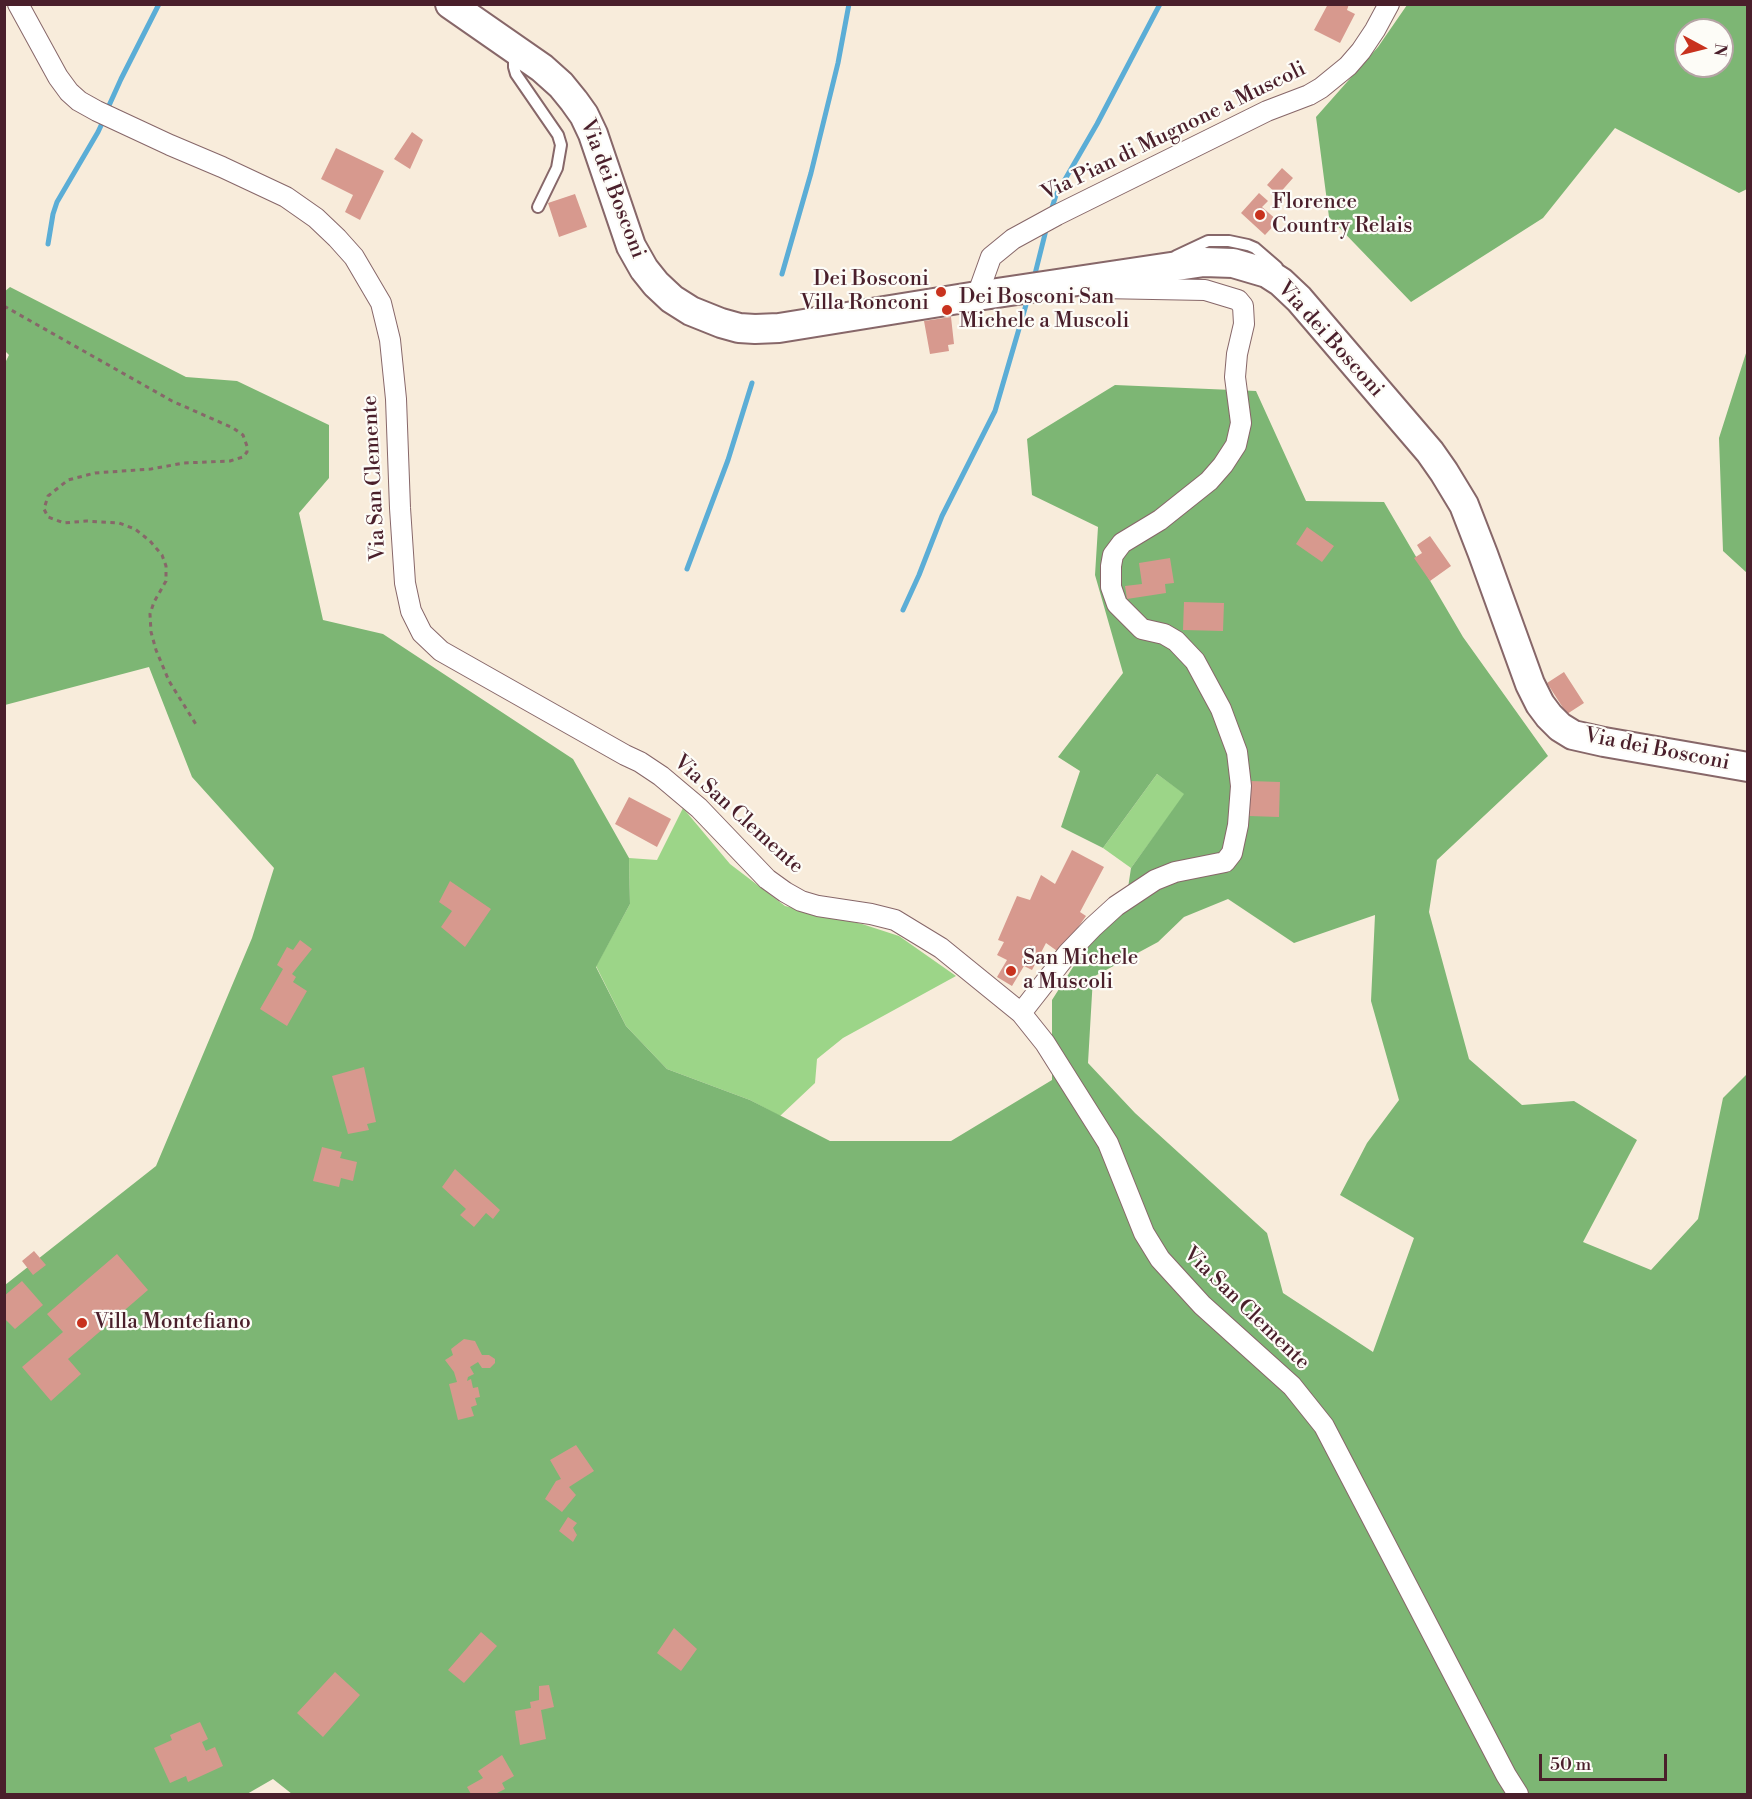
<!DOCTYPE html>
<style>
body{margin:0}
#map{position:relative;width:1752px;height:1799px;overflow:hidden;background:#f8ecdb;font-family:"Libre Bodoni",serif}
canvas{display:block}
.frame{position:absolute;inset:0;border:6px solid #4a1f2b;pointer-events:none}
.north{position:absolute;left:1674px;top:18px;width:60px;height:60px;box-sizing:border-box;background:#fdfcf7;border:2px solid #b5a4a5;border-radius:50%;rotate:97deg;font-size:16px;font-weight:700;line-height:24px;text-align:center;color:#4a1f2b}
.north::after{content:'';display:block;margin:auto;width:21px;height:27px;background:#c8321e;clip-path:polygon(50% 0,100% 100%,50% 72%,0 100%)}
.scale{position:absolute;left:1539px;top:1754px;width:128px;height:27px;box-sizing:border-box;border:3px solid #4a1f2b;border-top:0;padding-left:8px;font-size:18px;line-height:21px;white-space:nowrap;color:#4a1f2b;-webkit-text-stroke:4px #fdfcf7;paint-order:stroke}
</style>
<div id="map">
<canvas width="1752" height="1799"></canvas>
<div class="frame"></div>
<div class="north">N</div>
<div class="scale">50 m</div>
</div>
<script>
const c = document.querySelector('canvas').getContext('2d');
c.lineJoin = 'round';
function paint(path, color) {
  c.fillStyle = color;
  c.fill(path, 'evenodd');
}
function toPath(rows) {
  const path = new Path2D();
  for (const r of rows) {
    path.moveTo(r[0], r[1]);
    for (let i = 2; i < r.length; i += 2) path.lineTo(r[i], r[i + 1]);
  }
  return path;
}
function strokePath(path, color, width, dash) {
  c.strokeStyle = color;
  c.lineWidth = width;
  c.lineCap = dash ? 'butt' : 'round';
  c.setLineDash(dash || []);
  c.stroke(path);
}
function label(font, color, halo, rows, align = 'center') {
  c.font = font + ' "Libre Bodoni",serif';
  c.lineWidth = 4.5;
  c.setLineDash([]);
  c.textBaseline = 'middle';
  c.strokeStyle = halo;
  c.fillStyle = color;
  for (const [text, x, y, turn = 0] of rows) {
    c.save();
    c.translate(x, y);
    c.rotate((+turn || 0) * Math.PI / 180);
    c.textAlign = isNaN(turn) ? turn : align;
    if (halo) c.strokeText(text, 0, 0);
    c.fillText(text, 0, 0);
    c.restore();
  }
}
paint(toPath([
 [1157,774,1185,794,1131,868,1103,848],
 [683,808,730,864,785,906,862,924,899,936,956,976,843,1038,817,1059,815,1083,780,1116,750,1100,667,1069,626,1026,596,966,630,904,629,858,657,860]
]), '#9cd588');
paint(toPath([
 [1407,5,1747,5,1747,189,1739,193,1615,128,1543,218,1411,302,1329,217,1316,117,1378,47],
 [1686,30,1722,30,1722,66,1686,66],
 [10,287,186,377,237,381,329,425,329,478,299,513,323,620,383,634,573,759,629,858,630,904,596,967,626,1026,667,1069,750,1100,830,1141,951,1141,1052,1080,1052,1000,1082,953,1125,908,1131,868,1184,794,1157,774,1103,848,1061,827,1080,771,1058,757,1123,673,1095,575,1098,527,1032,495,1027,439,1115,385,1256,391,1306,501,1384,502,1463,637,1548,756,1437,860,1429,912,1469,1059,1522,1105,1574,1101,1637,1140,1583,1242,1651,1270,1698,1219,1723,1098,1747,1074,1747,1794,292,1794,273,1779,247,1794,5,1794,5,1285,156,1166,252,938,274,868,192,777,149,667,5,705,4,365,9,355,5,351,4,292],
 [1228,899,1294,943,1375,915,1371,1001,1399,1100,1367,1143,1340,1195,1414,1238,1373,1352,1283,1293,1267,1233,1135,1113,1088,1063,1093,977,1158,942,1184,917],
 [1747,350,1747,573,1723,551,1719,438]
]), '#7db674');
strokePath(toPath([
 [107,110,121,79,159,4],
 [1051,211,1056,195,1097,124,1160,4],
 [48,244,53,214,57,202,98,132,104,119],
 [782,274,811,173,838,63,849,4],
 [1034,278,1047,226],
 [687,569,728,460,752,383],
 [903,610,919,575,942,516,995,411,1028,298]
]), '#5badd6', 5);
paint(toPath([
 [1328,4,1349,4,1347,10,1355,14,1340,43,1314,30],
 [412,132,423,140,410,169,394,159],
 [336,148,384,171,360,220,345,212,353,195,321,179],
 [1282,168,1293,178,1278,195,1267,185],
 [1259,193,1268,201,1262,207,1278,221,1265,235,1241,213],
 [575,194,587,227,559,237,548,203],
 [951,317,954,344,948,345,949,351,930,354,924,321],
 [1307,527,1334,546,1322,562,1296,544],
 [1430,536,1451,566,1430,581,1414,558,1422,553,1417,545],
 [1170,558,1174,583,1165,584,1166,593,1127,599,1125,586,1142,584,1139,563],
 [1184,602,1224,603,1223,631,1183,630],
 [1564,672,1584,703,1567,714,1547,683],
 [1250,781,1280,782,1279,817,1249,816],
 [629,797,671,819,657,847,615,824],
 [1072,850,1104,867,1080,912,1086,916,1060,953,1046,943,1032,970,1024,966,1012,986,997,977,1007,960,997,955,1004,942,998,940,1017,896,1030,900,1041,875,1055,884],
 [450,881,491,909,465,947,441,927,452,911,439,902],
 [300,940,312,949,292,974,296,977,293,982,307,991,287,1026,260,1009,283,969,277,965,287,947,293,950],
 [364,1067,376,1122,367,1124,369,1130,348,1134,332,1076],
 [322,1147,342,1152,340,1158,357,1162,353,1181,341,1178,339,1187,313,1181],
 [455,1169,500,1210,493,1219,486,1213,474,1227,460,1215,466,1209,442,1187],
 [34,1251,46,1265,33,1275,22,1261],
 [117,1254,148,1290,68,1359,81,1374,51,1401,22,1367,63,1332,47,1314],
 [22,1281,43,1305,15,1329,4,1318,4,1296],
 [464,1339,475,1341,482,1355,489,1355,495,1359,495,1363,490,1368,482,1368,478,1362,470,1367,474,1374,468,1377,467,1381,471,1379,473,1388,478,1387,480,1397,475,1398,477,1405,471,1407,474,1416,458,1420,449,1384,457,1382,454,1372,445,1360,453,1355,451,1349],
 [576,1445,594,1471,569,1487,576,1495,562,1512,545,1499,556,1481,561,1479,550,1460],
 [568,1517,577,1523,573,1528,577,1535,573,1542,559,1531],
 [674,1628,697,1649,681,1671,657,1653],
 [481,1632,497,1646,464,1683,448,1670],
 [335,1672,360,1695,323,1737,297,1713],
 [549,1685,554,1707,541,1710,546,1739,520,1745,515,1711,531,1708,530,1702,539,1700,539,1686],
 [200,1722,208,1739,202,1742,206,1751,215,1747,223,1766,188,1782,186,1776,170,1783,154,1748,172,1740,170,1735],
 [502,1755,514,1776,502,1783,505,1789,495,1794,471,1794,467,1787,483,1778,478,1771]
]), '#d7998e');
const service = toPath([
 [514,51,514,67,516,74,558,135,561,145,557,168,538,207],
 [1176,256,1208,241,1229,241,1248,245,1255,248,1277,267]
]);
const minor = toPath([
 [18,4,58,77,69,92,79,101,97,111,170,145,222,167,286,197,316,218,337,238,354,257,381,303,390,340,396,399,400,508,405,583,411,611,422,633,441,651,625,755,640,762,661,776,699,808,767,879,785,892,801,901,818,906,871,914,895,920,941,948,1021,1013,1045,1043,1108,1143,1144,1233,1160,1259,1202,1305,1292,1386,1324,1426,1506,1775,1518,1794],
 [977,296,991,257,1013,239,1057,215,1267,111,1309,95,1321,88,1348,66,1361,51,1375,30,1389,4],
 [1021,1013,1068,953,1093,927,1116,906,1155,880,1175,872,1225,862,1232,853,1238,825,1241,786,1237,752,1221,709,1195,661,1176,641,1164,634,1142,629,1117,604,1111,587,1111,566,1113,555,1122,543,1160,520,1209,481,1223,465,1236,445,1241,423,1235,377,1237,354,1244,324,1243,306,1238,300,1205,290,1101,288]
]);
const secondary = toPath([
 [450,4,542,68,561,85,574,101,584,115,593,134,631,246,644,269,656,284,672,299,691,311,721,323,739,328,755,329,779,328,977,296,1204,262,1233,263,1267,273,1281,282,1299,299,1430,452,1444,472,1464,505,1483,554,1530,684,1540,704,1549,716,1560,727,1573,735,1604,742,1748,767]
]);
strokePath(service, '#876769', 14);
strokePath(minor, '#876769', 22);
strokePath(secondary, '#876769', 32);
strokePath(toPath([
 [4,306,172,401,233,428,243,435,247,446,247,452,243,457,230,461,184,463,151,469,95,473,68,480,48,496,44,509,48,517,64,523,86,521,119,523,135,529,150,541,162,555,166,566,166,581,154,602,150,614,151,632,156,650,169,681,197,726]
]), '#876769', 3, [4.5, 4.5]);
strokePath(service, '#fff', 10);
strokePath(minor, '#fff', 20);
strokePath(secondary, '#fff', 28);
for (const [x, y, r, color] of [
 [1260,215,6,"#c8321e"],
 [941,292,6,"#c8321e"],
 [947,310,6,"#c8321e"],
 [1011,971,6,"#c8321e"],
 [82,1323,6,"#c8321e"]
]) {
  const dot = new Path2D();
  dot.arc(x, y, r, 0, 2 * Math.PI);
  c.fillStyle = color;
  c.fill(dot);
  strokePath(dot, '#fdfcf7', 2);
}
label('21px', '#4a1f2b', '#fdfcf7', [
 ["Via Pian di Mugnone a Muscoli",1174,132,-26],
 ["Via dei Bosconi",612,189,69],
 ["Via dei Bosconi",1330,340,48],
 ["Via San Clemente",375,478,-93],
 ["Via dei Bosconi",1657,750,11],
 ["Via San Clemente",738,815,42],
 ["Via San Clemente",1246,1309,44]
]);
label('21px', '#4a1f2b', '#fdfcf7', [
 ["Florence",1272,203],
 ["Country Relais",1272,227],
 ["Dei Bosconi",929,280,"right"],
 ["Villa Ronconi",929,304,"right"],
 ["Dei Bosconi San",959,298],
 ["Michele a Muscoli",959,322],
 ["San Michele",1023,959],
 ["a Muscoli",1023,983],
 ["Villa Montefiano",94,1323]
], 'left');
</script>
